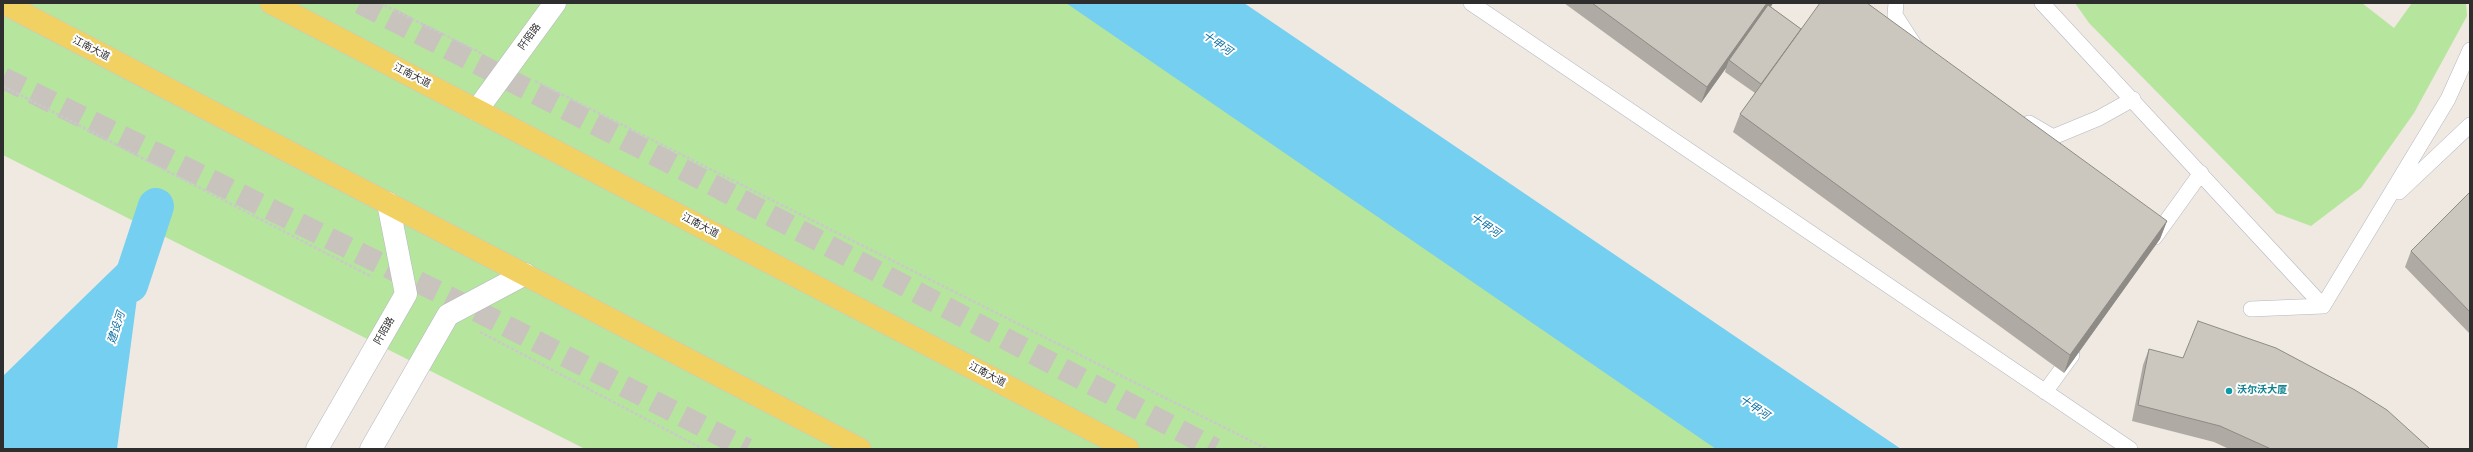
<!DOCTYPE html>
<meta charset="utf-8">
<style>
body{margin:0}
#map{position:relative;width:2473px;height:452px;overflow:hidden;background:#efe9e1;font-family:"Titillium Web",sans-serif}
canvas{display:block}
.frame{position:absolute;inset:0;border:4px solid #2e2e2e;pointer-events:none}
</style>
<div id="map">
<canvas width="2473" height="452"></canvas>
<div class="frame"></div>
</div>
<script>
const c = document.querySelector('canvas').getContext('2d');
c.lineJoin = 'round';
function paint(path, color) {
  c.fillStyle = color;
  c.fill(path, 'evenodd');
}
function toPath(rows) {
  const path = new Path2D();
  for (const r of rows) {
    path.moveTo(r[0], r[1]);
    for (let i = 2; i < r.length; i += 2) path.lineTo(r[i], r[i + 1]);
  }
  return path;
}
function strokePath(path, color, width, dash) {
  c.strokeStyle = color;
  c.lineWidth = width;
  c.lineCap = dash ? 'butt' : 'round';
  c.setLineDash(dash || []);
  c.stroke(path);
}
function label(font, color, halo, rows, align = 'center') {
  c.font = font + ' "Titillium Web","Noto Sans SC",sans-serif';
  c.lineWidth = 4;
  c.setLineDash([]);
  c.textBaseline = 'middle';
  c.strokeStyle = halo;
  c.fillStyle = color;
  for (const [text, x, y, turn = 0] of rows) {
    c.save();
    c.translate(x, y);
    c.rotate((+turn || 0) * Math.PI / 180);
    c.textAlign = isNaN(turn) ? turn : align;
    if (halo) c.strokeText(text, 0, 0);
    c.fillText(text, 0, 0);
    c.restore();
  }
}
paint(toPath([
 [3,3,1100,3,1742,449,585,449,3,155],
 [2075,3,2362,3,2394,28,2412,3,2466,3,2467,16,2414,113,2361,188,2311,226,2276,213,2089,23]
]), '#b6e59e');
paint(toPath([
 [1066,3,1244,3,1901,449,1716,449],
 [145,238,117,449,3,449,3,376]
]), '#75cff0');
strokePath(toPath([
 [130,285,156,206]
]), '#75cff0', 36);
strokePath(toPath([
 [360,3,713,185,1215,449],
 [3,78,471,308,747,449]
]), '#c8c4bd', 22, [22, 11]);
const lane = toPath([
 [1471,3,2130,449],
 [1896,3,1895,15,1917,49],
 [2042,3,2323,306],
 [2029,123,2053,137,2099,118,2133,99],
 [2399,192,2470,125],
 [2155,237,2201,173],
 [2251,309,2323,306,2448,99,2470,50],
 [2045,392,2072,355]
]);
const secondary = toPath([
 [477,110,555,3],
 [317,449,406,294,388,203],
 [371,449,448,315,525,274]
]);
const primary = toPath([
 [3,3,860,449],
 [271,3,1128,449]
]);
strokePath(lane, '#b4b7c1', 16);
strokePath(secondary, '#b4b7c1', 23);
strokePath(primary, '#c9c9c9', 23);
strokePath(toPath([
 [380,3,483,54],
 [535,81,1267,449],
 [3,86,372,277],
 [480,332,703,449]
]), '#c9c9c9', 2.5, [3, 2]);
strokePath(lane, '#fff', 15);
strokePath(secondary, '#fff', 22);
strokePath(primary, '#f2d163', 22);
paint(toPath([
 [1564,3,1773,3,1771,7,1801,29,2167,221,2160,239,2064,373,1733,132,1740,114,1755,93,1725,72,1726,68,1701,103],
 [2470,192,2470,334,2405,267,2411,251],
 [2149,349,2430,449,2229,449,2214,442,2132,421,2143,365]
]), '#afaba4');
paint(toPath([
 [1767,3,1773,3,1731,62,1729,60,1726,68,1701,103,1707,87],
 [2167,221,2160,239,2064,373,2070,355]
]), '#8e8b86');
const building = toPath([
 [1592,3,1767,3,1707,87,1592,3],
 [1820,3,1867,3,2167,221,2070,355,1740,114,1820,3],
 [1768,5,1801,29,1761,84,1729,60,1768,5],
 [2470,192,2470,312,2411,251,2470,192],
 [2198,321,2276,348,2355,390,2387,410,2430,449,2271,449,2220,426,2138,405,2149,349,2183,358,2198,321]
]);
paint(building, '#cbc7bf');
strokePath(building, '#8e8b86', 1);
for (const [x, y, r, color] of [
 [2229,391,4,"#0f9aa8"]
]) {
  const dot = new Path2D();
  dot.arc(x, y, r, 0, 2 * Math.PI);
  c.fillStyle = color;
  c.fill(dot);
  strokePath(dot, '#fff', 1.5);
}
label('10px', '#2e2e2e', '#fff', [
 ["阡陌路",530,37,-54],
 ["江南大道",91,49,27],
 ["江南大道",412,76,27],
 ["江南大道",700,226,28],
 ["阡陌路",385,331,-60],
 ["江南大道",987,375,28]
]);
label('bold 10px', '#0d838f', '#fff', [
 ["沃尔沃大厦",2237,391]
], 'left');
label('italic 11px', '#0d6fa3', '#fff', [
 ["十甲河",1217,44,34],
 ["十甲河",1485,226,34],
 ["建设河",117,328,-72],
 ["十甲河",1754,408,34]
]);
</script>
